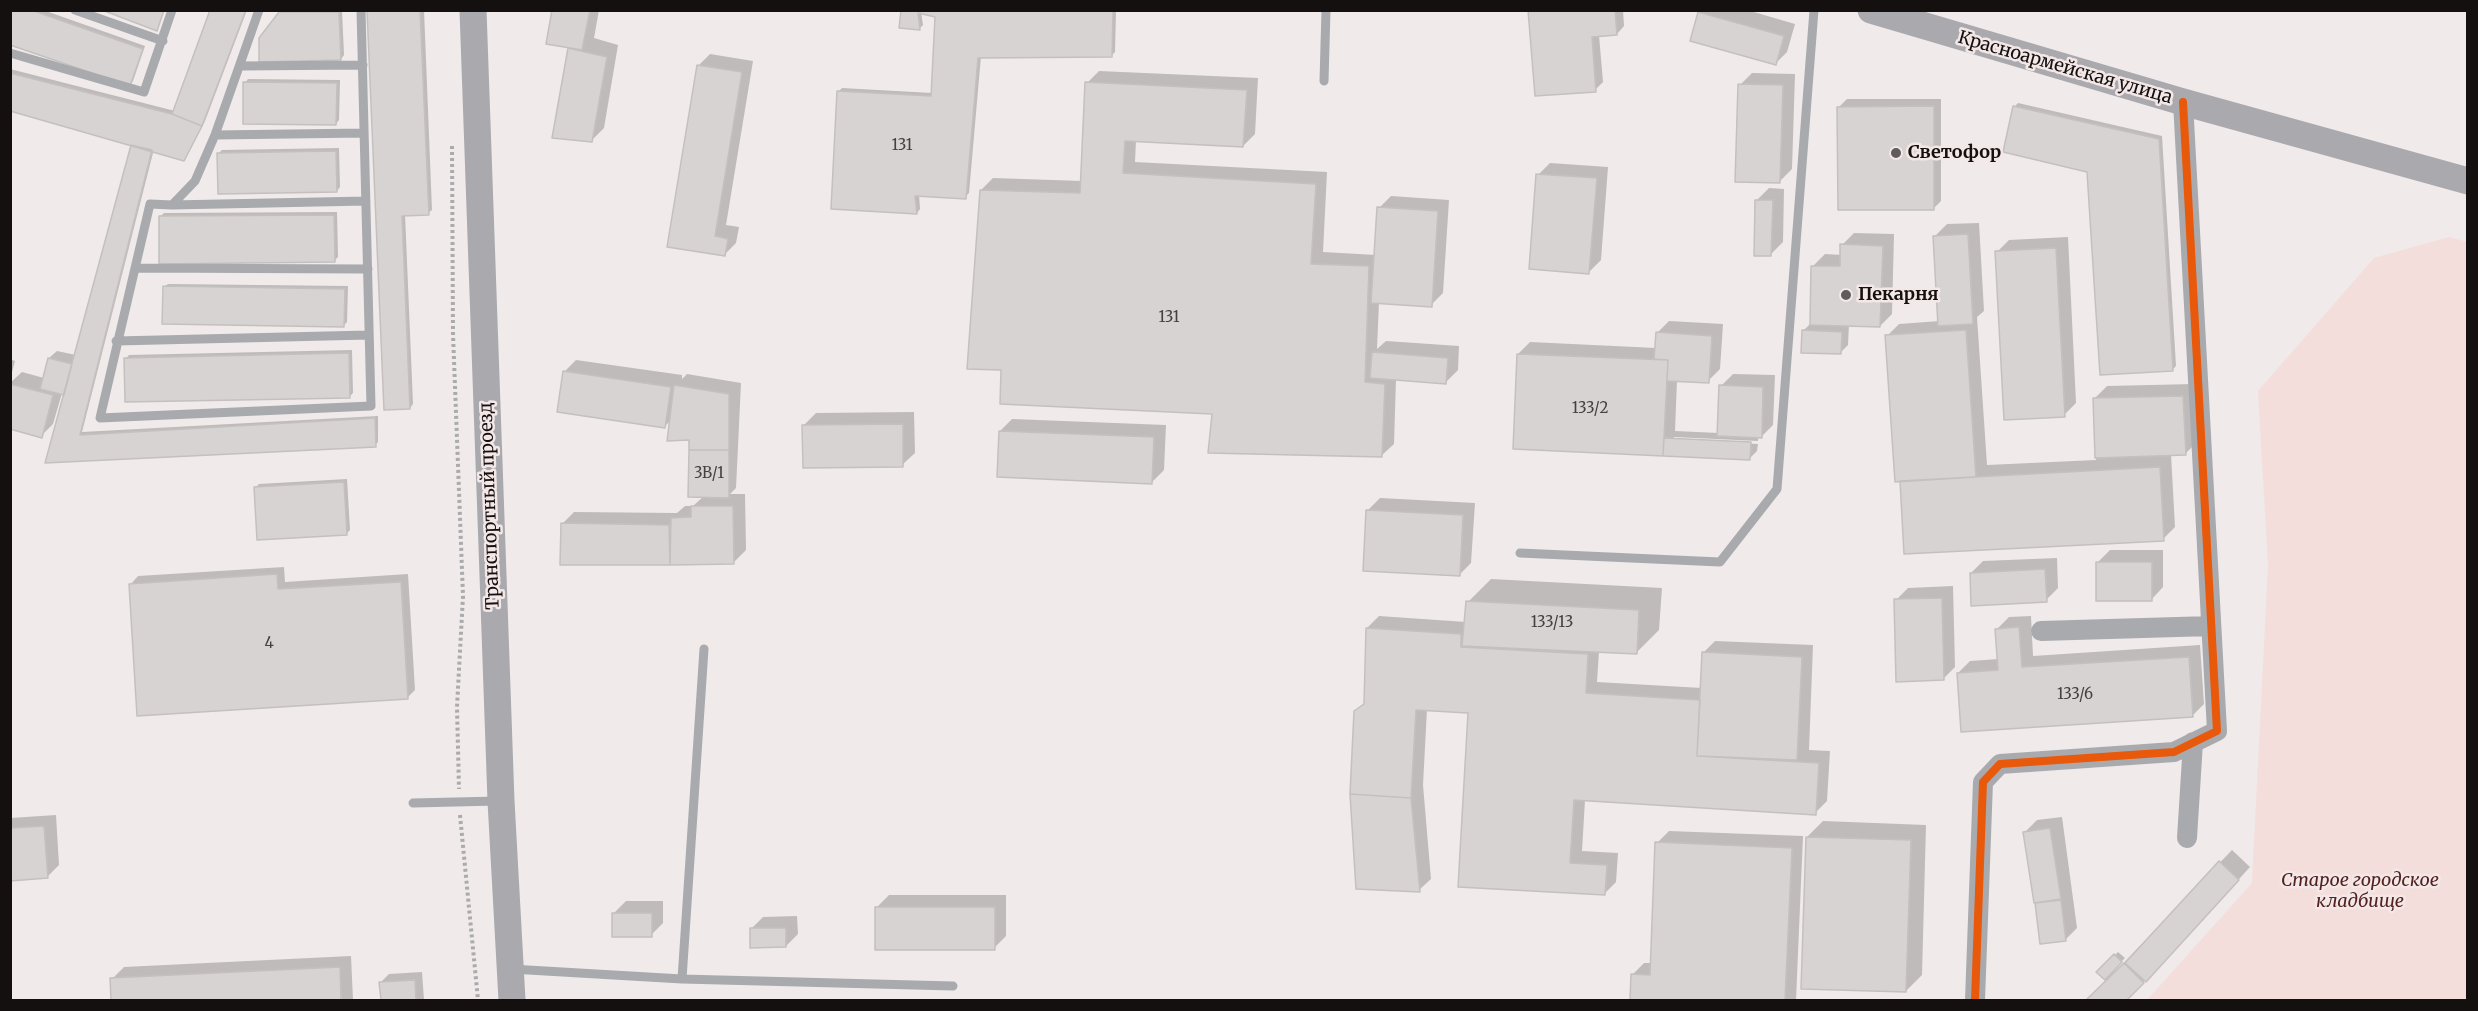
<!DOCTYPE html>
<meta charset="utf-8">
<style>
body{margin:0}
#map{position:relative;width:2478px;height:1011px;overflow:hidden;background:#f0eaea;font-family:Merriweather,serif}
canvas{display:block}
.frame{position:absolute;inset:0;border:12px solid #141010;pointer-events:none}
</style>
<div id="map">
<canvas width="2478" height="1011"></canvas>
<div class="frame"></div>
</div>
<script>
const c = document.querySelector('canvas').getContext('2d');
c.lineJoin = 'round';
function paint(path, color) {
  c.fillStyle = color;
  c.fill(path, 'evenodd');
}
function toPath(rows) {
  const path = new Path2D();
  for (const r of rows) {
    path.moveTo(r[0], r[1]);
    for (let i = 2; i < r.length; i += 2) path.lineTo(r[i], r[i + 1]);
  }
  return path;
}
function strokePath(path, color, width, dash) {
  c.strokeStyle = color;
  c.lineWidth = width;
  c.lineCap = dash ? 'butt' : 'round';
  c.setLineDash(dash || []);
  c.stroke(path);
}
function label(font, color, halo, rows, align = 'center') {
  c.font = font + ' Merriweather,serif';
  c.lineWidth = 5;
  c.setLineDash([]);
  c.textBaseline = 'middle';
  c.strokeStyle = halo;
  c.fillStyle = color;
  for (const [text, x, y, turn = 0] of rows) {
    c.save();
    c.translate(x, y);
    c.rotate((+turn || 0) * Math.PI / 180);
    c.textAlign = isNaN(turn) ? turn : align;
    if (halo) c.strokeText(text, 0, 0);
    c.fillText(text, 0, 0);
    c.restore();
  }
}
paint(toPath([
 [2449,237,2468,242,2467,1000,2147,1000,2252,883,2268,565,2258,391,2374,258]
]), '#f4dedc');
paint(toPath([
 [10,10,43,10,145,46,133,81,130,84],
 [211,10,247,10,205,121,187,156,183,160,154,149,82,432,378,416,378,442,375,445,47,462,65,394,62,393,53,424,41,436,10,428,10,383,22,372,44,378,49,358,57,351,76,355,133,144,10,110,10,69,175,111],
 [283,10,342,10,344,55,341,59,280,13],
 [369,10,424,10,432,210,428,213,405,214,413,404,410,408],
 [554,10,599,10,594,38,618,45,604,128,592,140,554,136,570,47],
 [902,10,1116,10,1115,52,1112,55,981,56,969,193,965,197,919,194,920,209,917,213,838,92,842,88,932,93,936,16,921,12,923,25,919,29],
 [1529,10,1623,10,1624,26,1617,34,1599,35,1603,82,1595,90],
 [1701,10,1747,10,1795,24,1787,52,1775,64,1699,13],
 [710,54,753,61,726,225,739,227,736,243,724,255,669,246,698,66],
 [1099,71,1258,78,1255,134,1243,146,1136,140,1135,162,1327,172,1323,252,1376,255,1379,208,1391,196,1449,200,1443,293,1431,305,1379,302,1377,349,1386,341,1459,346,1458,370,1446,382,1396,379,1394,444,1381,456,1214,412,1002,369,981,190,993,178,1082,181,1087,83],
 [1752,73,1795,74,1792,169,1780,181,1740,85],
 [248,79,340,80,339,120,336,124,245,83],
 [1847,99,1941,99,1941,201,1933,209,1839,107],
 [2018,103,2162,136,2176,366,2173,369,2089,171,2004,151,2015,106],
 [339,148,340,187,337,191,218,154,222,150],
 [1550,163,1608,167,1601,260,1589,272,1538,175],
 [1769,188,1784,189,1783,242,1771,254,1757,200],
 [337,212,338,257,334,261,160,217,164,213],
 [1979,223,1984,311,1977,317,1987,465,2096,460,2095,398,2107,386,2194,384,2197,442,2185,454,2171,454,2175,527,2163,539,1902,480,1887,336,1899,324,1940,321,1935,236,1947,224],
 [1854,233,1894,234,1892,314,1880,326,1849,324,1848,345,1840,353,1803,331,1811,323,1813,266,1825,254,1842,255,1842,245],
 [2068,237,2076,403,2064,415,1997,252,2009,240],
 [168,284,348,286,347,322,344,325,164,287],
 [1669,321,1723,324,1720,369,1708,381,1677,380,1675,431,1719,433,1721,386,1733,374,1775,375,1773,425,1761,437,1758,437,1758,441,1674,437,1674,440,1758,444,1757,451,1749,459,1514,448,1518,354,1530,342,1656,348,1657,333],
 [352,350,353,393,350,396,126,359,129,355],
 [10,359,15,361,10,380],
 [576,360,682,375,682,379,687,374,741,383,736,488,730,494,745,494,746,550,734,562,561,563,562,524,574,512,677,513,685,506,693,506,704,496,690,438,671,420,664,427,564,372],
 [914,412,915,453,902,465,804,425,816,413],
 [1012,419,1166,425,1164,470,1152,482,1000,431],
 [347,479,350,530,347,533,255,488,259,484],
 [1380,498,1475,503,1471,563,1459,575,1368,510],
 [2110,550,2163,550,2163,587,2151,600,2098,562],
 [2057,558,2058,588,2046,600,1971,573,1983,561],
 [284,567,285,582,408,574,415,690,407,698,131,584,138,576],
 [1491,579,1662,588,1659,630,1636,653,1599,651,1597,682,1702,688,1703,653,1715,641,1813,645,1809,750,1830,751,1827,801,1815,813,1585,800,1582,851,1618,853,1616,882,1604,894,1460,885,1470,712,1427,709,1423,785,1431,879,1419,890,1356,711,1366,701,1367,628,1379,616,1466,622,1468,602],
 [1953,586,1955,667,1943,679,1896,600,1908,588],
 [2031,616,2033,656,2200,645,2204,704,2192,716,1958,673,1970,661,1999,659,1997,629,2009,617],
 [56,815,59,865,47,877,10,879,10,818],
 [2062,817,2077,928,2065,940,2042,942,2025,832,2037,820],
 [1823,821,1926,825,1922,975,1906,991,1807,837],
 [1669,831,1803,836,1796,1000,1631,1000,1632,975,1644,963,1652,963,1657,843],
 [2232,850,2250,867,2158,968,2125,1000,2088,1000],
 [889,895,1006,895,1006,936,994,948,877,907],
 [626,901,663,901,663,923,651,935,614,913],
 [797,916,798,934,786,946,751,929,763,917],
 [2118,952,2125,958,2105,978,2098,972],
 [351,956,353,1000,113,1000,112,979,124,967],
 [422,972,424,1000,382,1000,381,982,389,974]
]), '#0003');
const building = toPath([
 [10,10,31,10,143,49,130,86,10,45,10,10],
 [102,10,164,10,157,31,102,10],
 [210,10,246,10,202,126,172,114,210,10],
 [367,10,420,10,429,215,402,216,410,409,384,410,367,10],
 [552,10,590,10,582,50,546,44,552,10],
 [901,10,1113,10,1112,57,978,58,966,199,915,196,917,214,831,209,837,91,931,96,935,17,918,13,920,30,899,28,901,10],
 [1528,10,1615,10,1617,35,1592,37,1596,92,1535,96,1528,10],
 [279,12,339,12,341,60,259,62,259,38,279,12],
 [1698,12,1784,36,1776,65,1690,41,1698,12],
 [568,48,607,57,592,142,552,138,568,48],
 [697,65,742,72,715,236,728,239,725,256,667,247,697,65],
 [10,73,172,114,202,126,184,161,10,111,10,73],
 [243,82,337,83,336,125,243,124,243,82],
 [1085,82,1247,90,1243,147,1125,141,1123,173,1316,184,1311,264,1369,266,1365,382,1385,384,1382,457,1208,453,1212,414,1000,404,1001,370,967,369,980,190,1080,193,1085,82],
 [1738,84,1783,85,1780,183,1735,182,1738,84],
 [1934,106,1934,210,1838,210,1837,107,1934,106],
 [2013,106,2159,139,2173,371,2100,375,2087,172,2003,152,2013,106],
 [131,145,152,150,80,435,375,418,376,447,45,463,131,145],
 [336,151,337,192,218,194,217,153,336,151],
 [1536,174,1597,178,1589,274,1529,269,1536,174],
 [1755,200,1773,200,1771,256,1754,256,1755,200],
 [1377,207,1438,211,1432,307,1371,303,1377,207],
 [334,215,335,262,159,264,159,216,334,215],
 [1968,234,1973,324,1938,326,1933,236,1968,234],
 [1840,244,1883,246,1880,327,1810,325,1811,266,1840,266,1840,244],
 [2056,248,2065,417,2004,420,1995,251,2056,248],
 [163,286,345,289,344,327,162,324,163,286],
 [1802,330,1842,332,1841,354,1801,353,1802,330],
 [1966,330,1976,477,1895,482,1885,335,1966,330],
 [1656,332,1712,336,1709,383,1667,381,1668,360,1654,359,1656,332],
 [1372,352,1448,358,1446,384,1370,378,1372,352],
 [349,353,350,398,125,402,124,358,349,353],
 [1517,354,1668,360,1663,456,1513,449,1517,354],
 [48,358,72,364,64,395,40,389,48,358],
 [563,371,671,387,665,428,557,412,563,371],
 [10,384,53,395,42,438,10,429,10,384],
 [674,385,729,394,729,450,689,450,689,440,667,441,674,385],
 [1719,385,1763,387,1762,438,1717,436,1719,385],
 [2183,396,2186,455,2095,458,2093,398,2183,396],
 [903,424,903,467,803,468,802,425,903,424],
 [999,431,1154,437,1152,484,997,477,999,431],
 [1664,438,1751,442,1750,460,1663,456,1664,438],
 [689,450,729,450,729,498,688,497,689,450],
 [2160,467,2164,541,1904,554,1900,481,2160,467],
 [344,482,347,535,257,540,254,487,344,482],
 [691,506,733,506,734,564,670,565,671,518,691,517,691,506],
 [1366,510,1463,515,1460,576,1363,571,1366,510],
 [561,523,669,525,670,565,560,565,561,523],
 [2096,562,2152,562,2152,601,2096,601,2096,562],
 [2045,569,2047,602,1971,606,1970,573,2045,569],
 [277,574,278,589,401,582,408,699,137,716,129,584,277,574],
 [1942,598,1944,680,1896,682,1894,599,1942,598],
 [1466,601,1639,610,1637,654,1462,646,1466,601],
 [2019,627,2022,667,2189,657,2193,717,1961,732,1957,673,1998,670,1995,629,2019,627],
 [1366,628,1461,634,1461,647,1588,654,1586,693,1700,700,1697,756,1819,763,1816,815,1574,800,1570,863,1607,865,1605,895,1458,887,1468,713,1416,710,1411,798,1350,794,1354,711,1364,704,1366,628],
 [1702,652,1802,657,1797,760,1697,756,1702,652],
 [1350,794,1411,798,1420,892,1356,889,1350,794],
 [44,826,48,878,10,881,10,828,44,826],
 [2050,828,2061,899,2034,903,2023,832,2050,828],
 [1806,837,1911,840,1906,992,1801,989,1806,837],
 [1655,842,1792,848,1785,1000,1630,1000,1631,974,1650,975,1655,842],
 [2219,861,2239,880,2146,982,2125,963,2219,861],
 [2061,900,2066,941,2040,944,2035,903,2061,900],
 [875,907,995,907,995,950,875,950,875,907],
 [612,913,652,913,652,937,612,937,612,913],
 [750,928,786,928,786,947,750,948,750,928],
 [2114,954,2122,962,2105,980,2096,972,2114,954],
 [2124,963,2144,983,2127,1000,2086,1000,2124,963],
 [340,967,341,1000,111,1000,110,978,340,967],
 [415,980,416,1000,381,1000,379,982,415,980]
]);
paint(building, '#d8d3d3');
strokePath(building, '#c4c0c0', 1.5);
strokePath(toPath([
 [452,146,453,334,463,596,457,707,459,789],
 [460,815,478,1000]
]), '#abaaac', 4, [3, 3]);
strokePath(toPath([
 [75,10,163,41],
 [259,10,215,135,195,181,172,205,150,204,100,418,371,406,361,10],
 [10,53,144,92,172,10],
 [240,66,363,65],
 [1324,81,1326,10],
 [215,135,364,133],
 [172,205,366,201],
 [135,268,368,269],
 [116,341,369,335],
 [1520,553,1720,562,1777,489,1814,10],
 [413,803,498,801],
 [511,969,682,979,953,986],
 [682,979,704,649]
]), '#a9aaae', 9);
strokePath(toPath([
 [2041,631,2211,626],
 [2187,838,2193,742],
 [1975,1000,1983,782,2000,764,2174,752,2217,731,2183,102]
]), '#a9aaae', 20);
strokePath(toPath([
 [473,10,501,801,512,1000],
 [1871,10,2183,102,2468,181]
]), '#a9a9ae', 27);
strokePath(toPath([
 [1975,1000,1983,782,2000,764,2174,752,2217,731,2183,102]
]), '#e8590c', 8);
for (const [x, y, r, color] of [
 [1896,153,6,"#615c5c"],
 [1846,295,6,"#615c5c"]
]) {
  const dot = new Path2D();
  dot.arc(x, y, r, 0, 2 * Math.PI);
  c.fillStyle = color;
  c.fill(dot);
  strokePath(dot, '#f3e8e7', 2);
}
label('15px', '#454141', null, [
 ["131",902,146],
 ["131",1169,318],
 ["133/2",1590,409],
 ["3В/1",709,474],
 ["133/13",1552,623],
 ["4",269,644],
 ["133/6",2075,695]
]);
label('18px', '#141010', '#f3e8e7', [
 ["Красноармейская улица",2065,68,16],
 ["Транспортный проезд",490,506,-92]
]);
label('bold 18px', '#141010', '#f3e8e7', [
 ["Светофор",1908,153],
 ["Пекарня",1858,295]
], 'left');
label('italic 18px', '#522120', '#f3e8e7', [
 ["Старое городское",2360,881],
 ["кладбище",2360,902]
]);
</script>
